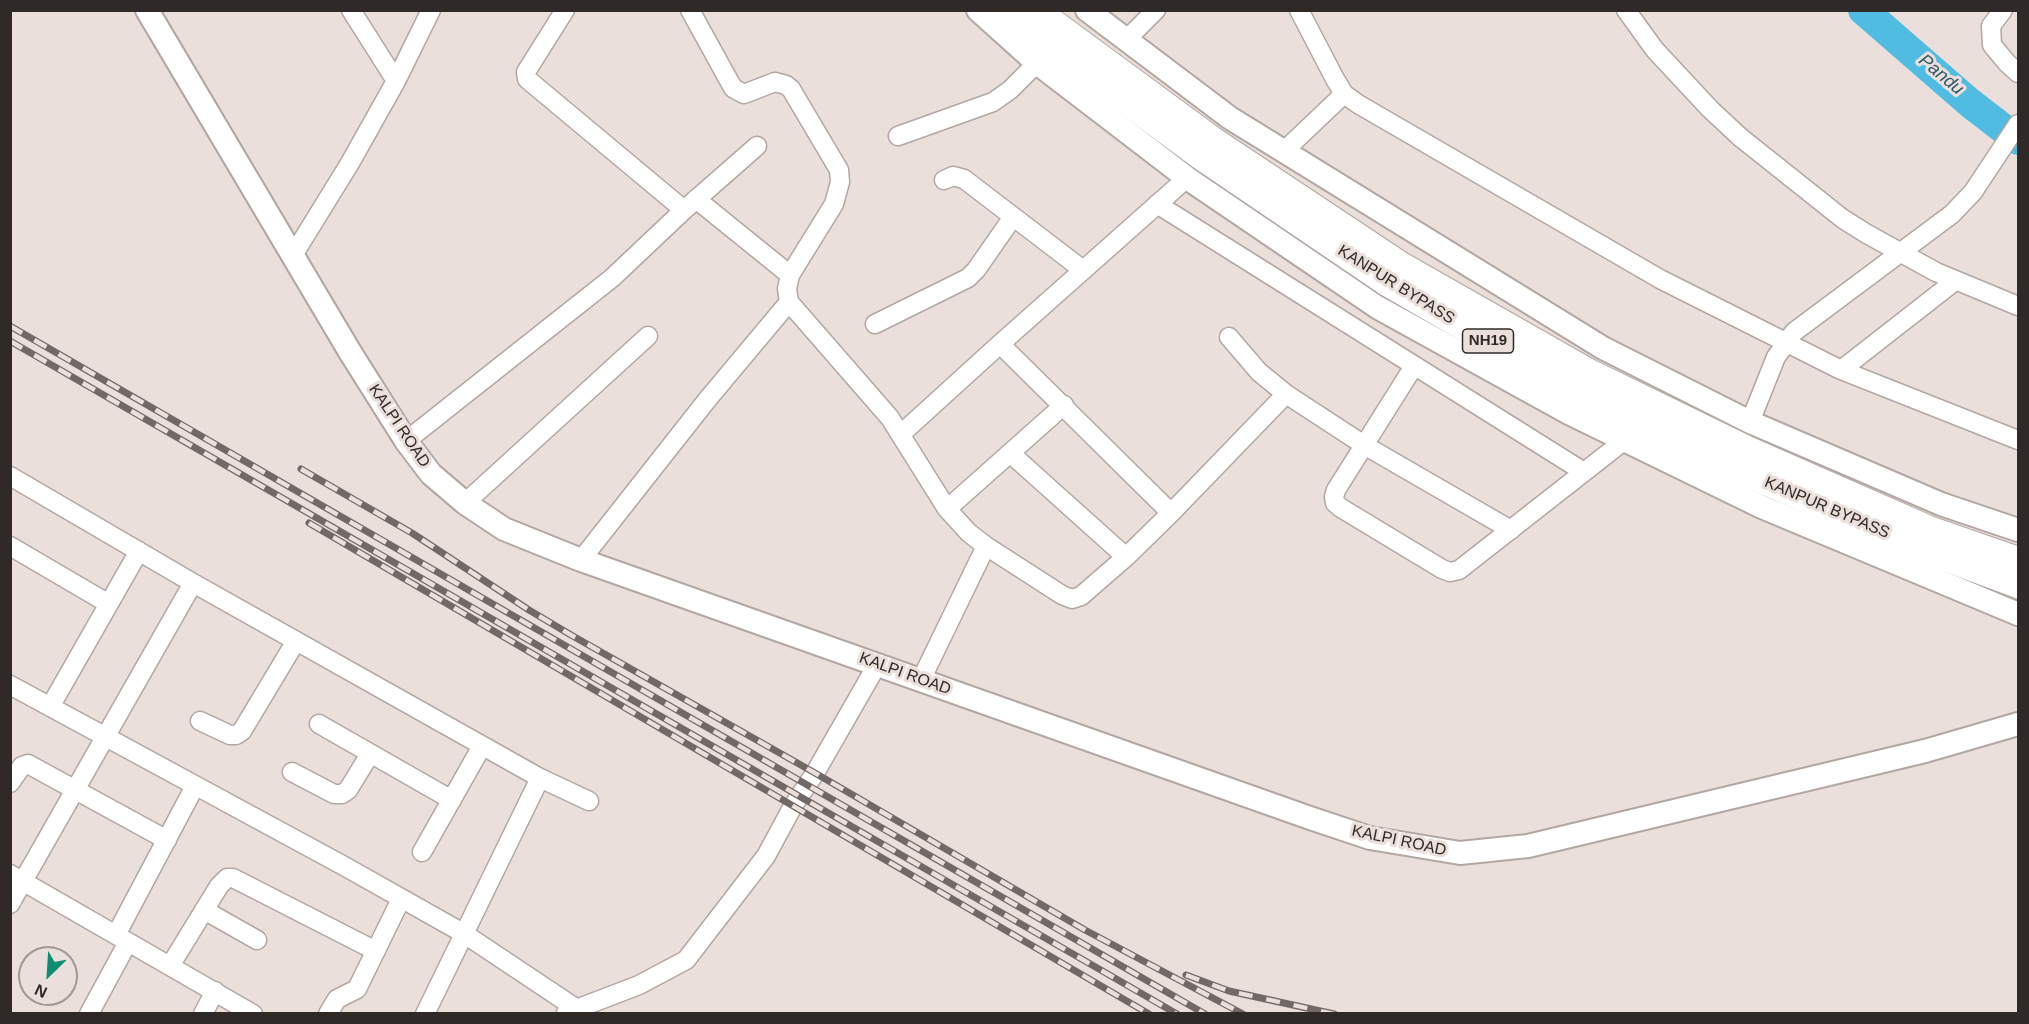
<!DOCTYPE html>
<style>
body{margin:0}
#map{position:relative;width:2029px;height:1024px;overflow:hidden;background:#ebdfdb;font-family:Helvetica,sans-serif}
canvas{display:block}
.frame{position:absolute;inset:0;border:12px solid #2f2a28;pointer-events:none}
.north{position:absolute;left:18px;top:946px;width:60px;height:60px;box-sizing:border-box;background:#ebdfdb;border:2px solid #a09793;border-radius:50%;rotate:205deg;font-size:16px;font-weight:700;line-height:24px;text-align:center;color:#2f2a28}
.north::after{content:'';display:block;margin:auto;width:21px;height:27px;background:#0c8e75;clip-path:polygon(50% 0,100% 100%,50% 72%,0 100%)}
</style>
<div id="map">
<canvas width="2029" height="1024"></canvas>
<div class="frame"></div>
<div class="north">N</div>
</div>
<script>
const c = document.querySelector('canvas').getContext('2d');
c.lineJoin = 'round';
function toPath(rows) {
  const path = new Path2D();
  for (const r of rows) {
    path.moveTo(r[0], r[1]);
    for (let i = 2; i < r.length; i += 2) path.lineTo(r[i], r[i + 1]);
  }
  return path;
}
function strokePath(path, color, width, dash) {
  c.strokeStyle = color;
  c.lineWidth = width;
  c.lineCap = dash ? 'butt' : 'round';
  c.setLineDash(dash || []);
  c.stroke(path);
}
function label(font, color, halo, rows, align = 'center') {
  c.font = font + ' Helvetica,sans-serif';
  c.lineWidth = 6;
  c.setLineDash([]);
  c.textBaseline = 'middle';
  c.strokeStyle = halo;
  c.fillStyle = color;
  for (const [text, x, y, turn = 0] of rows) {
    c.save();
    c.translate(x, y);
    c.rotate((+turn || 0) * Math.PI / 180);
    c.textAlign = isNaN(turn) ? turn : align;
    if (halo) c.strokeText(text, 0, 0);
    c.fillText(text, 0, 0);
    c.restore();
  }
}
strokePath(toPath([
 [1863,10,1970,103,2018,140]
]), '#51bce2', 30);
const minor = toPath([
 [351,10,396,81],
 [565,10,526,72,527,79,684,210],
 [690,10,733,88,744,94,775,82,786,85,791,89,839,170,840,182,834,204,790,275,787,289,789,302,890,418,947,509,969,533,986,546,1062,595,1072,599,1081,596,1126,557,1171,513,1286,394],
 [1299,10,1335,79,1344,94,1358,104,1660,279,1841,370,2018,440],
 [1626,10,1655,50,1710,109,1740,137,1843,219,1867,234,1936,272,2018,306],
 [2003,10,1991,26,1992,45,2007,63,2018,73],
 [1126,40,1156,10],
 [898,136,993,102,1010,90,1037,63],
 [1284,151,1344,94],
 [944,180,953,176,964,179,1083,270],
 [696,199,790,275],
 [1157,204,1584,472],
 [292,257,350,163,396,81,431,10],
 [875,324,968,278,976,270,1013,217],
 [1229,337,1259,372,1286,394,1364,445,1511,530],
 [1000,344,1171,513],
 [1414,366,1336,490,1334,497,1335,503,1341,508,1442,569,1450,572,1459,570,1625,440],
 [1841,370,1955,281],
 [1750,422,1776,357,1794,332,1952,214,1973,192,2018,124],
 [901,434,1000,344,1187,178],
 [406,441,612,278,684,210,757,146],
 [1010,453,1126,557],
 [10,476,193,583,540,778,425,1014],
 [465,503,648,336],
 [947,509,1064,405],
 [10,546,109,604],
 [581,560,707,400,789,302],
 [921,680,986,546],
 [10,685,344,866,463,933,577,1009],
 [50,707,139,551],
 [200,721,230,735,236,735,242,731,296,641],
 [319,724,452,800],
 [292,772,334,794,342,794,348,790,370,754],
 [540,778,589,801],
 [10,783,22,766,28,764,167,840],
 [422,852,482,746],
 [10,874,253,1014],
 [10,904,193,583],
 [204,910,257,940],
 [116,935,195,786],
 [170,966,219,886,227,878,233,878,376,951],
 [566,1013,639,985,686,960,766,856,793,806,815,773,877,665],
 [89,1014,128,942],
 [203,1014,215,991],
 [328,1014,337,999,357,989,401,899]
]);
const major = toPath([
 [147,10,350,352,406,441,431,474,465,503,504,529,581,560,1310,818,1370,838,1460,853,1528,846,1925,751,2018,724],
 [978,10,1037,63,1187,178,1377,307,1569,413,1762,507,2018,614],
 [1087,10,1230,118,1603,348,1750,422,1941,504,2018,530]
]);
const highway = toPath([
 [1007,10,1037,36,1200,156,1387,283,1575,392,1738,470,1913,546,2018,585],
 [1039,10,1054,23,1213,140,1401,265,1589,372,1749,450,1929,529,2018,560]
]);
strokePath(minor, '#b2a7a3', 21);
strokePath(major, '#b2a7a3', 26);
strokePath(highway, '#b2a7a3', 28);
strokePath(minor, '#fff', 18);
strokePath(major, '#fff', 22);
strokePath(highway, '#fff', 26);
const rail = toPath([
 [10,326,1205,1014],
 [10,341,1177,1014],
 [301,469,412,533,529,610,571,635,815,773,1085,930,1243,1014],
 [309,523,1149,1014],
 [1186,975,1229,991,1334,1014]
]);
strokePath(rail, '#716967', 7);
strokePath(rail, '#ebdfdb', 4.5, [14]);
for (const [x, y, w] of [
 [1488,341,51]
]) {
  const box = new Path2D();
  box.roundRect(x - w / 2, y - 12, w, 24, 4.5);
  c.fillStyle = '#ebdfdb';
  c.fill(box);
  strokePath(box, '#2f2a28', 1.5);
}
label('bold 15px', '#2f2a28', null, [
 ["NH19",1488,341]
]);
label('16px', '#2f2a28', '#ebdfdb', [
 ["KANPUR BYPASS",1396,285,32],
 ["KALPI ROAD",399,426,56],
 ["KANPUR BYPASS",1827,508,23],
 ["KALPI ROAD",905,674,20],
 ["KALPI ROAD",1399,841,12]
]);
label('italic 18px', '#2b5869', '#ebdfdb', [
 ["Pandu",1941,75,40]
]);
</script>
